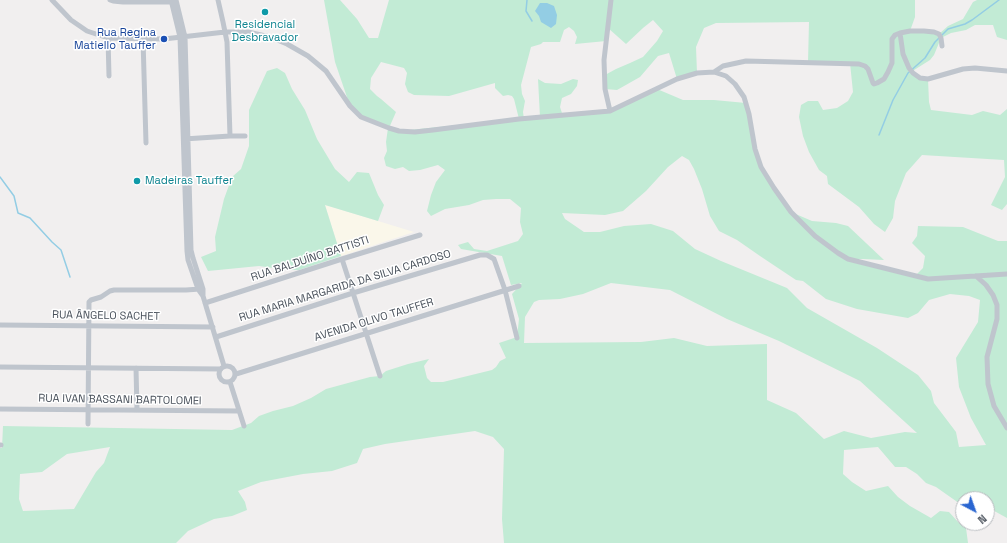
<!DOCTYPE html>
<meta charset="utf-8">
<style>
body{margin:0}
#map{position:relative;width:1007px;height:543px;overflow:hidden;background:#f1efef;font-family:"Space Grotesk",sans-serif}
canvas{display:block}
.north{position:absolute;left:955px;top:491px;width:40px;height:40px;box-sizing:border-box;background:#fff;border:1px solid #b6b9bd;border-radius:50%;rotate:139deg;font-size:11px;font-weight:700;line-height:16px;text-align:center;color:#49515b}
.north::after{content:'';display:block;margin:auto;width:14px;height:18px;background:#2a66d1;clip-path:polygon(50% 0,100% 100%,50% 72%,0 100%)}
</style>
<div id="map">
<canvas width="1007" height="543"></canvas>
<div class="north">N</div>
</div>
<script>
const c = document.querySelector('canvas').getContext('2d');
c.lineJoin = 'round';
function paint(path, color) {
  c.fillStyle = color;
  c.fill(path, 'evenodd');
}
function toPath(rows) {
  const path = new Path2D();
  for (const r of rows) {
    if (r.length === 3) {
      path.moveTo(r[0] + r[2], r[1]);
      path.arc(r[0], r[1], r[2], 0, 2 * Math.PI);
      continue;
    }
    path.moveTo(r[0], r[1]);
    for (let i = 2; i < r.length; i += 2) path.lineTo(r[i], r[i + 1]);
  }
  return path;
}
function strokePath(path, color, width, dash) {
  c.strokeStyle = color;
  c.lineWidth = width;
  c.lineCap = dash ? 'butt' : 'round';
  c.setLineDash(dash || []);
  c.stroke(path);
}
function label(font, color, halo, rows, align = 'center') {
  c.font = font + ' "Space Grotesk",sans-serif';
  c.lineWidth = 3;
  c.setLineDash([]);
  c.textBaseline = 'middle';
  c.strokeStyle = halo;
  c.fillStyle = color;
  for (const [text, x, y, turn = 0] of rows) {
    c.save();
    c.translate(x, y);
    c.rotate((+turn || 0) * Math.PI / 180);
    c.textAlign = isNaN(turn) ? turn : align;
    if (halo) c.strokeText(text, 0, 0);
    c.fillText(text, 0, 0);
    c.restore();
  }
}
paint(toPath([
 [325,205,378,221,414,232,341,256]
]), '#faf7ea');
paint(toPath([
 [324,0,340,0,357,19,369,38,378,38,389,0,915,0,915,17,910,31,939,34,948,26,963,19,973,2,977,0,1007,0,1007,40,997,37,993,25,975,25,966,30,951,33,941,38,934,55,930,60,911,72,928,79,929,102,931,110,972,115,983,111,1000,115,1007,109,1007,204,1002,210,991,205,1005,177,1004,160,922,155,906,173,895,201,893,218,885,232,874,224,859,207,828,184,827,176,819,170,809,152,803,136,799,117,801,105,808,101,818,101,823,110,837,108,848,101,853,92,850,63,808,62,809,22,716,23,704,28,696,47,697,73,677,79,669,53,658,56,640,77,617,90,605,89,605,75,616,69,630,63,643,57,657,41,663,31,653,20,643,28,626,44,608,28,606,41,575,44,577,37,574,31,569,27,564,30,560,42,543,42,541,44,531,47,521,85,522,94,525,101,523,112,524,119,540,117,538,79,545,83,561,84,573,79,578,80,577,86,571,94,562,98,560,107,563,116,610,111,657,89,683,100,714,100,746,103,761,167,791,212,812,221,836,223,848,226,884,260,863,259,850,259,915,276,923,268,925,256,912,243,917,236,918,226,963,227,998,241,1007,241,1007,518,987,507,987,499,963,499,963,506,936,487,926,483,917,474,906,467,895,467,878,447,866,448,844,450,843,474,852,482,866,491,888,486,898,497,910,506,931,518,940,511,949,512,959,523,966,528,968,543,504,543,502,519,504,449,493,437,475,431,385,444,363,449,357,463,332,471,303,474,261,482,238,491,245,502,247,510,232,516,214,519,188,531,176,543,0,543,0,448,2,448,3,426,232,430,251,423,259,416,273,411,293,406,311,398,326,389,370,377,380,376,386,371,408,364,429,359,424,366,427,378,431,382,443,382,492,370,496,367,500,361,506,358,499,343,517,337,519,319,512,294,522,283,511,285,502,256,461,249,458,245,468,242,474,249,487,251,518,241,523,234,520,222,521,208,510,199,496,199,483,200,469,205,445,209,431,216,427,211,431,195,436,182,445,170,438,165,420,170,409,171,403,167,395,169,386,166,384,158,387,151,386,142,388,128,361,117,350,106,335,62],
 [381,62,404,68,407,73,405,84,408,92,414,95,449,96,495,83,495,88,503,96,508,95,512,96,514,99,519,119,399,131,389,128,396,112,381,99,377,96,370,89,371,78],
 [682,156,689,160,694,169,702,189,710,216,719,231,737,240,760,256,796,280,803,281,826,299,857,309,908,318,918,313,929,300,950,294,969,296,980,300,978,322,956,358,959,387,971,418,986,445,959,447,956,432,934,403,931,391,918,375,877,348,807,308,787,288,721,261,695,249,673,231,651,224,624,226,600,232,584,232,565,219,562,213,605,215,623,211,646,191,668,167],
 [611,283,670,290,727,319,779,341,860,381,917,433,905,432,871,438,844,431,824,439,796,413,767,400,767,344,707,346,674,338,641,342,524,343,525,317,534,302,539,300,560,299,583,294],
 [110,447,104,463,96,472,74,509,23,511,19,499,20,474,42,472,67,454],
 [277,68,285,73,292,89,305,110,317,139,335,169,349,182,357,172,369,173,378,195,384,205,378,221,325,205,341,256,299,270,288,270,259,266,208,271,201,257,216,251,215,237,224,199,232,177,241,169,249,146,249,110,267,71]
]), '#c2ebd5');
paint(toPath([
 [540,3,547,3,554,6,557,15,556,24,551,28,541,22,539,16,535,11]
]), '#93cde4');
strokePath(toPath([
 [527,0,526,11,532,21],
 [942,35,948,29,965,24,972,20,999,0],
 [879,135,893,100,908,73,925,58,935,42,939,38],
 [0,177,14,196,18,213,30,218,52,242,61,250,70,277]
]), '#93cde4', 1.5);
strokePath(toPath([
 [52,0,71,20,87,31,108,38,164,39,225,32,248,32,270,37,287,44,308,56,326,71,350,106,361,117,389,128,399,131,415,132,433,130,519,119,610,111,677,79,697,73,714,72,726,76,735,84,744,97,749,114,755,149,761,167,774,188,791,212,815,236,838,253,848,259,928,279,1007,274],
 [110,0,113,1,123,2,174,2],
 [171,0,180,37,187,251,188,260,198,289,203,296,224,366],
 [176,0,185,37,191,250,193,258,203,289,203,295],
 [218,0,223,22,227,42,230,136],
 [900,33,903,54,909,68,913,73,920,78,928,79,963,69,975,68,1007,71],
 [108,38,109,76],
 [143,39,146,143],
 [714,72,723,66,746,61,859,64,865,66,868,69,873,83,874,84,877,83,884,79,888,72,892,63,892,39,895,35,900,33,910,31,924,31,934,32,939,34,941,38,942,46],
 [610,111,605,89,604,60,611,0],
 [184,139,230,136,245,136],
 [342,259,380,376],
 [976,276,986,285,993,295,997,305,997,319,987,357,988,384,994,406,1007,428],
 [205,303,342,259,420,235],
 [0,325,213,327],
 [216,337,353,293,480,255,487,255,494,259,505,290,517,338],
 [227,374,8],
 [0,367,221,369],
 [136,368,137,410],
 [236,374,519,286],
 [230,382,244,426],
 [0,409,239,411],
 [88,424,89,302,91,300,101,297,110,291,114,290,186,290,200,289],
 [0,445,1,445]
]), '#bfc5cd', 5);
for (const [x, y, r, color] of [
 [265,12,4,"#0f9aa8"],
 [164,39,4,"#1a4fb4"],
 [137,181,4,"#0f9aa8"]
]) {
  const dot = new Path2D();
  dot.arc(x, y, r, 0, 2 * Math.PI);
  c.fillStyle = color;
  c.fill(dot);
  strokePath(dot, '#fff', 1.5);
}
label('11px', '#0d838f', '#fff', [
 ["Residencial",265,25],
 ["Desbravador",265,38],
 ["Madeiras Tauffer",145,181,"left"]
]);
label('11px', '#164399', '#fff', [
 ["Rua Regina",156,33],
 ["Matiello Tauffer",156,46]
], 'right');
label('11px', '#49515b', '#fff', [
 ["RUA BALDUÍNO BATTISTI",310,259,-18],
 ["RUA MARIA MARGARIDA DA SILVA CARDOSO",345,286,-17],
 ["RUA ÂNGELO SACHET",106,316,1],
 ["AVENIDA OLIVO TAUFFER",374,320,-17],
 ["RUA IVAN BASSANI BARTOLOMEI",120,400,1]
]);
</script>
